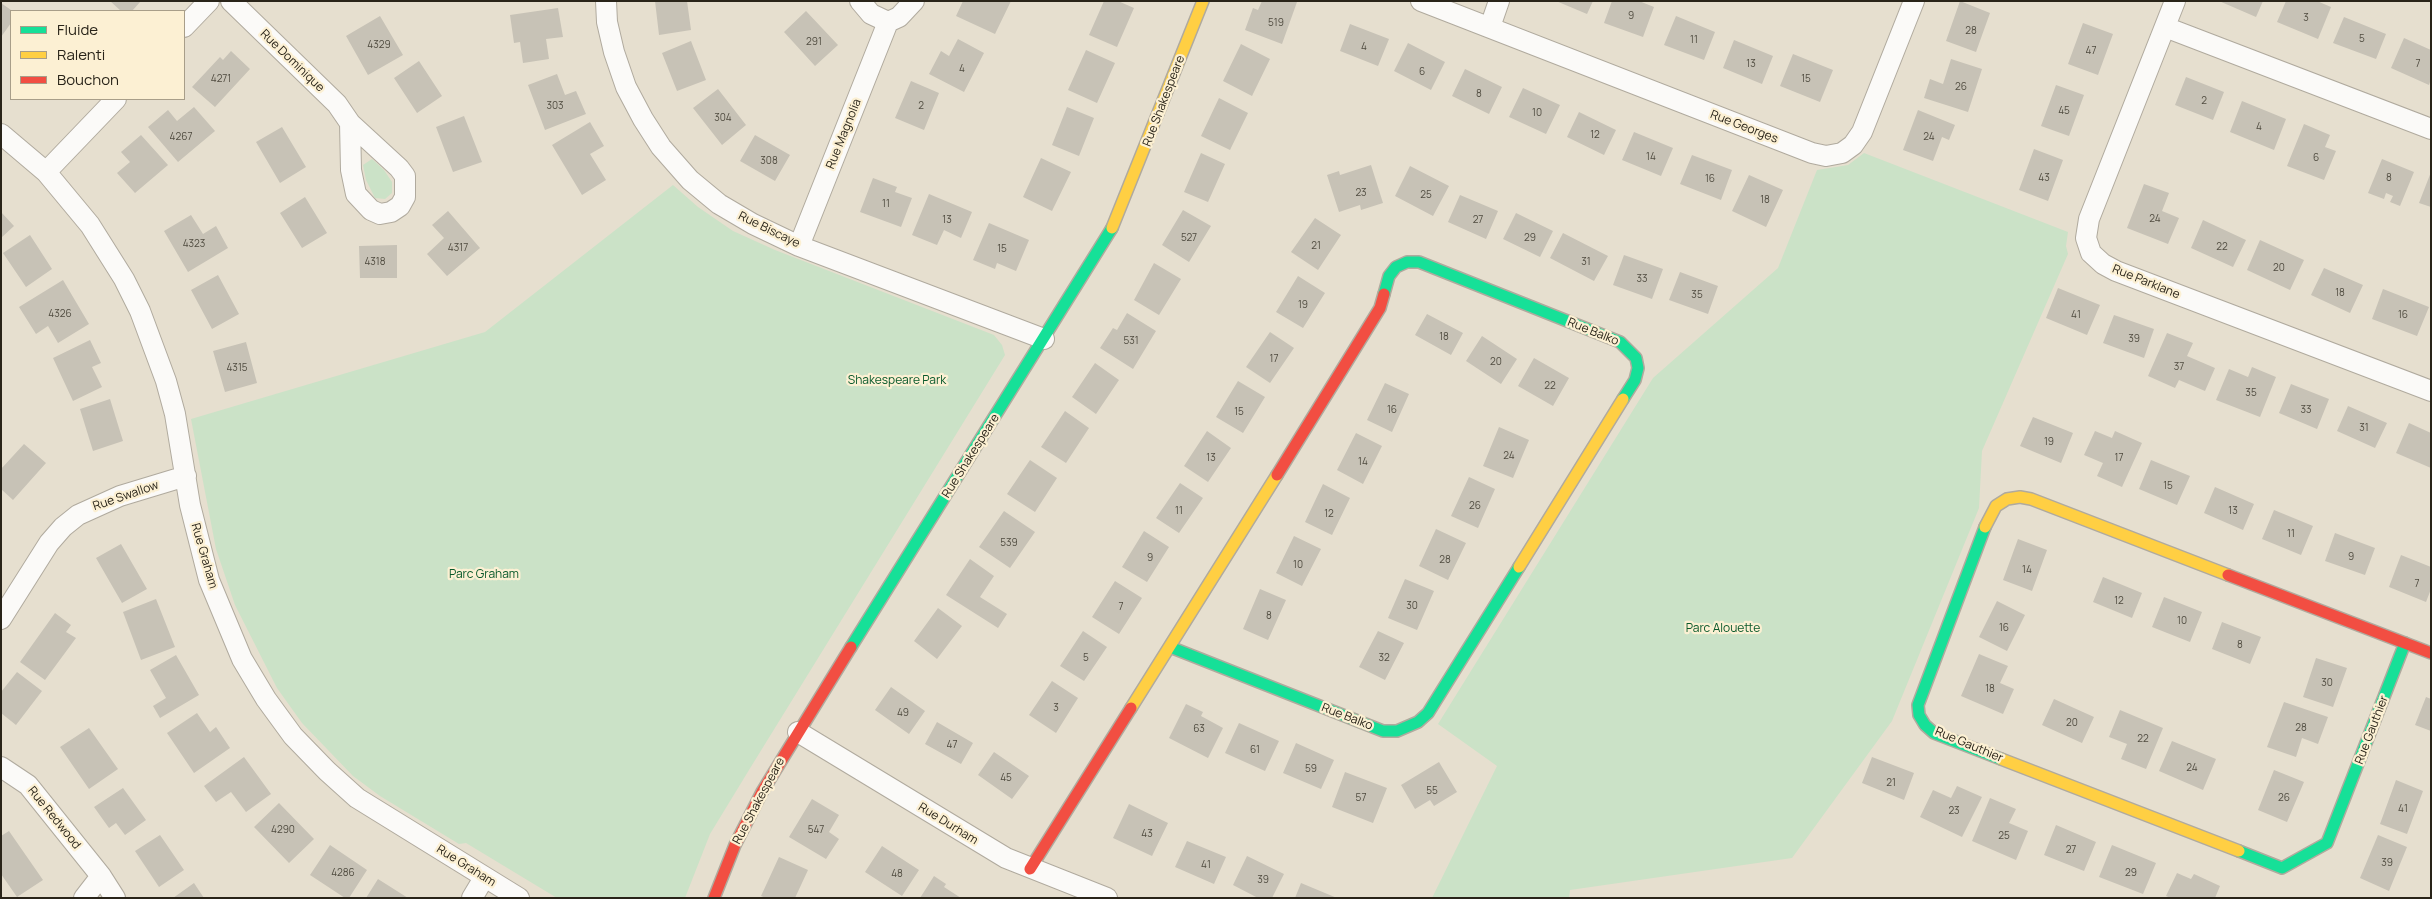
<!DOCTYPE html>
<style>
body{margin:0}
#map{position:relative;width:2432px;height:899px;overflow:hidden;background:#e6dfcf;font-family:Manrope,sans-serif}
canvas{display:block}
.frame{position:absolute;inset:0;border:2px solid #292419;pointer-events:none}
.legend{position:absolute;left:10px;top:10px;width:175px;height:90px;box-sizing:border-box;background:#fcf0d3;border:1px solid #a89e89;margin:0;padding:6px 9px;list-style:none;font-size:15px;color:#292419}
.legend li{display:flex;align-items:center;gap:10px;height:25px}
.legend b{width:25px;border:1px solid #a89e89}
</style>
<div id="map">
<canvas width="2432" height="899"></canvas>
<div class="frame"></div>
<ul class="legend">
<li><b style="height:6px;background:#16e098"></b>Fluide</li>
<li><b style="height:6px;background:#ffcf43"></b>Ralenti</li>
<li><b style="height:6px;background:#f24e42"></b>Bouchon</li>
</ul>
</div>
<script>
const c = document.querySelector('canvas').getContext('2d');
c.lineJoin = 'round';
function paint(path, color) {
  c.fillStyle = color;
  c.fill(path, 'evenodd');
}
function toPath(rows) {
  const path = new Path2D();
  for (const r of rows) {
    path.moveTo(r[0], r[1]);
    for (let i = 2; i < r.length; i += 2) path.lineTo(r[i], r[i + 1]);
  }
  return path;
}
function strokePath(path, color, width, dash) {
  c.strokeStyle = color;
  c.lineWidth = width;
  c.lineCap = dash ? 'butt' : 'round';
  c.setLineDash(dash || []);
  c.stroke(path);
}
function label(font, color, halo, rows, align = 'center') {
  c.font = font + ' Manrope,sans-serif';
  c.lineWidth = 4.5;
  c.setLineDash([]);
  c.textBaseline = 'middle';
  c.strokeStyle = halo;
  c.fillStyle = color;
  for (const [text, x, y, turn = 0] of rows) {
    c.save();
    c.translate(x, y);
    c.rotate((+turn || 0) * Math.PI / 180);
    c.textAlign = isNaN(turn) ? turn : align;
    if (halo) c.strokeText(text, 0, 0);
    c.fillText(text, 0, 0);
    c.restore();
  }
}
paint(toPath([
 [1864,153,2068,232,2066,246,2068,254,1982,451,1979,508,1892,721,1792,858,1570,890,1569,898,1432,898,1497,766,1438,724,1653,378,1778,268,1817,170,1848,165],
 [372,159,384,170,392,182,392,193,385,199,375,198,366,180,363,165],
 [673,185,698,207,733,231,775,250,994,335,1002,345,1005,355,749,770,710,834,685,898,557,898,466,843,459,844,380,796,353,776,302,723,277,688,235,605,216,549,191,419,485,332]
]), '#cbe2c7');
paint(toPath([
 [110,1,141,1,132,11,121,11],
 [655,1,687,1,691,30,659,35],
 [963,1,1011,1,995,34,956,16],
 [1104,1,1118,1,1134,8,1117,47,1089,35],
 [1262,1,1297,2,1282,44,1245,30,1253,8,1258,10],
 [1556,1,1593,1,1587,14],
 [1612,1,1639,1,1654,7,1643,37,1604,23],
 [1960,1,1990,13,1976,52,1946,41],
 [2219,1,2263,1,2256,17],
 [2286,1,2317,1,2331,7,2318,39,2277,22],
 [1,3,11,10,11,23,1,37],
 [558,8,563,37,546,39,549,59,523,63,520,42,514,43,510,15],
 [806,11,838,45,815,66,784,32],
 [380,16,403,55,368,75,346,36],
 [1676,16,1715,32,1704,60,1664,45],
 [2344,17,2386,34,2376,59,2333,43],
 [2083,23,2113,34,2098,75,2068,64],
 [1350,24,1389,39,1378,66,1340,51],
 [2404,38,2431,50,2431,79,2429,85,2391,68],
 [958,39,984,53,964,92,929,74,941,51,949,56],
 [1734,40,1773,56,1762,84,1723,68],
 [691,41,706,80,677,91,662,53],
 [1408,43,1445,62,1431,90,1394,71],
 [1241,44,1270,59,1252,96,1223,81],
 [1086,50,1115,63,1097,103,1068,90],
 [231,51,250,69,215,107,192,87,220,57,223,60],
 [1793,54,1833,70,1820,102,1780,86],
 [1951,59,1982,69,1968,112,1924,98,1930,79,1943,84],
 [419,61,442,96,417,113,394,78],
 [1465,69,1502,87,1489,114,1452,96],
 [557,74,565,95,576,91,586,114,545,130,528,85],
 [2186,77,2224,92,2213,120,2175,105],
 [911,81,939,93,924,130,895,118],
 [2056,85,2084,95,2069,136,2041,126],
 [1523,88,1560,105,1546,134,1509,117],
 [718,89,746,125,722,145,693,108],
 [1219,98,1248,113,1230,150,1201,136],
 [2242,101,2286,119,2274,150,2230,132],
 [194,107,215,131,178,162,148,127,168,110,177,121],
 [1067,107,1094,118,1079,156,1052,145],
 [1918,110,1955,125,1949,140,1942,137,1933,161,1903,150],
 [1579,112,1616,130,1604,155,1567,137],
 [464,116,482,162,453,172,436,127],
 [590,122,604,146,590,154,606,180,582,195,552,145],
 [2304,124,2330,135,2325,147,2336,151,2324,180,2287,166],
 [282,127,306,167,280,183,256,142],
 [1634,132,1673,148,1661,176,1622,160],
 [141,135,168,165,135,193,117,173,130,162,121,152],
 [755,135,790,155,775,181,740,161],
 [2034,149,2063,160,2048,201,2019,190],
 [1201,153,1225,164,1208,202,1184,192],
 [1692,155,1732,170,1721,200,1680,184],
 [1041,158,1071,172,1052,211,1023,197],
 [2382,159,2414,172,2400,206,2390,202,2393,196,2386,193,2384,199,2368,193],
 [1371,165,1383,203,1361,210,1360,205,1339,212,1327,175,1339,171,1340,175],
 [1410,166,1449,186,1433,216,1395,196],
 [2431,172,2431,207,2419,203],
 [1749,175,1783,190,1766,227,1732,211],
 [873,178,897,187,895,192,912,198,901,227,860,212],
 [2144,184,2169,193,2162,211,2179,218,2168,244,2127,228],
 [929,194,972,212,961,238,944,230,937,245,912,235],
 [1460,195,1498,211,1486,239,1448,222],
 [305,197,327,233,302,248,280,213],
 [1183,210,1211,226,1189,262,1162,245],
 [448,211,480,248,447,276,427,254,444,238,432,225],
 [1,212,14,226,1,238],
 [1516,213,1553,231,1540,257,1503,239],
 [191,215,203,234,216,226,228,248,188,272,164,231],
 [1315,218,1341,235,1318,270,1291,252],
 [2203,220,2246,240,2233,267,2191,248],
 [989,223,1029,240,1016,271,997,263,995,269,973,260],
 [1563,233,1608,256,1594,281,1550,258],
 [30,235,52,269,26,287,3,253],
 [2260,240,2304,260,2290,290,2247,270],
 [397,245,397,278,360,278,359,246],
 [1624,255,1663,269,1652,299,1613,285],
 [1154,263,1181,279,1159,315,1134,300],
 [2324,268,2363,285,2350,313,2311,295],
 [1680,272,1718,286,1708,314,1669,300],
 [218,275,239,314,212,329,191,290],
 [1298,276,1325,293,1303,328,1276,312],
 [63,280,89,324,58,343,48,326,36,334,19,307],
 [2058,288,2100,305,2087,335,2046,318],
 [2383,289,2429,307,2417,336,2372,319],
 [1127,313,1156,331,1133,369,1100,348,1113,328,1117,330],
 [1427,314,1463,333,1451,355,1415,335],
 [2114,315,2154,329,2144,358,2103,343],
 [1270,332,1294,348,1270,383,1246,367],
 [2167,333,2193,343,2187,356,2215,368,2205,391,2179,380,2175,388,2148,376],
 [1482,336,1517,359,1501,384,1466,361],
 [90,340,101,363,92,367,102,387,73,401,53,358],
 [246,342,257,383,225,392,213,351],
 [1534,358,1569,378,1553,406,1518,386],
 [1095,363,1119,380,1096,414,1072,397],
 [2252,367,2276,377,2260,417,2216,400,2229,369,2248,377],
 [1238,381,1265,397,1243,433,1216,417],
 [1385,383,1409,394,1392,432,1367,420],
 [2291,384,2329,399,2317,429,2279,413],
 [110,399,123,441,93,451,80,409],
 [2348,406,2387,423,2375,448,2337,431],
 [1065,411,1089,428,1066,463,1041,447],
 [2033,417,2073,433,2061,463,2020,446],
 [2409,423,2431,433,2431,468,2396,453],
 [1499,427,1529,440,1513,478,1483,466],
 [1207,431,1231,448,1208,482,1184,466],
 [2095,431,2112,438,2115,431,2142,443,2122,487,2097,476,2103,463,2084,455],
 [1356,433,1382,446,1363,484,1337,470],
 [24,444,46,463,13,500,1,489,1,469],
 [1030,460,1057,478,1035,512,1007,494],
 [2151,460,2190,476,2177,505,2139,489],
 [1469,477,1495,489,1478,528,1451,516],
 [1180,483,1203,498,1179,533,1156,518],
 [1323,484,1350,498,1332,535,1305,522],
 [2215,487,2254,504,2243,530,2204,513],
 [2274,510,2313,526,2301,555,2262,539],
 [1004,511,1035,532,1010,568,979,547],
 [1436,529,1466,543,1448,580,1419,566],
 [1144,531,1169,547,1147,582,1122,567],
 [2335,533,2375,548,2365,575,2325,561],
 [1294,536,1321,549,1302,586,1276,573],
 [2018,539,2047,550,2032,591,2003,580],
 [121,544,147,589,122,603,96,558],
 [2401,555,2431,567,2431,589,2426,602,2389,587],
 [970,559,994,576,980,597,1007,614,998,628,946,595],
 [2103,577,2142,593,2132,618,2093,602],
 [1405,579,1434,591,1417,630,1388,618],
 [1115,581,1142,598,1119,634,1092,617],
 [1260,589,1286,600,1268,640,1243,629],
 [2164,597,2202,612,2190,642,2152,627],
 [156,599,175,647,141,660,123,612],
 [1997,601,2025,615,2007,651,1979,637],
 [938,608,962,626,937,659,914,641],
 [55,613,71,625,66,632,76,638,45,680,20,662],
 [2222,622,2261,637,2250,664,2212,649],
 [1083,631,1107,647,1084,681,1060,666],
 [1378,631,1404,643,1385,680,1359,667],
 [1979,654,2008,666,2000,683,2014,689,2003,714,1961,696],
 [176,655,199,695,160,718,153,706,166,698,150,670],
 [2316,658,2347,668,2333,707,2303,697],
 [17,672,42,691,16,725,1,713,1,692],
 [1052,681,1078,698,1056,733,1029,715],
 [891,687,925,711,909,734,875,710],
 [2426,697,2431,699,2431,731,2415,725],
 [2054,699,2094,717,2082,743,2042,725],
 [2284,702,2328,717,2318,744,2302,738,2296,757,2267,747],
 [1186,704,1203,712,1201,716,1223,728,1208,758,1169,738],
 [2120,710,2163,728,2146,769,2121,759,2127,744,2109,737],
 [197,713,210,732,216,727,230,748,194,773,167,733],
 [937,722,973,743,961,764,925,744],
 [1239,723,1279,741,1265,771,1225,753],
 [89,728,118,769,89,789,60,747],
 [2172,741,2216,759,2203,790,2159,771],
 [1296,743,1334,760,1321,789,1283,773],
 [994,752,1029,776,1012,799,978,775],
 [244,757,271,794,246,812,231,792,216,802,204,786],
 [1872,757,1914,773,1904,800,1862,783],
 [1439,762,1457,792,1434,806,1430,800,1415,809,1401,785],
 [2274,770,2304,782,2287,822,2258,810],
 [1345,772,1387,788,1373,823,1332,807],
 [2396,780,2423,791,2407,834,2380,824],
 [1957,786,1982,797,1962,837,1920,817,1933,790,1951,798],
 [123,788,146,820,125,835,116,823,109,828,94,807],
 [1990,798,2016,809,2009,823,2028,831,2016,860,1972,841],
 [812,799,839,815,829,832,839,839,826,859,789,837],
 [279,803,314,839,289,863,254,827],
 [1129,804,1168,823,1152,856,1113,838],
 [2056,825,2096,842,2084,871,2044,855],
 [9,831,43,880,17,897,1,874,1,836],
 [160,835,184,870,159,887,135,851],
 [2378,835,2407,847,2389,891,2360,878],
 [1187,841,1226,857,1214,884,1175,867],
 [330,845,367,870,349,898,345,898,310,875],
 [2112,845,2156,863,2143,894,2099,877],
 [882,846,919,870,902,896,865,872],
 [1247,856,1284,874,1272,898,1258,898,1233,885],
 [779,857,808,870,795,898,766,898,761,896],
 [2177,873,2191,879,2194,874,2220,886,2215,898,2171,898,2166,896],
 [934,876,946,884,944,887,961,898,920,898],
 [378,879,408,898,366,898],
 [194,883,204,898,173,898],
 [1301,883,1337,898,1295,898]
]), '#c7c2b6');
const street = toPath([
 [231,1,337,104,350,123,399,168,405,176,405,197,400,206,391,212,380,214,371,210,356,194,351,170,350,123],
 [606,1,607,22,614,52,626,87,643,119,661,147,690,180,719,204,753,224,799,246,1044,339],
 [860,1,871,14,888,22],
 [1421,1,1812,153,1826,156,1842,153,1853,145,1862,132,1914,1],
 [2175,1,2089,219,2086,238,2091,253,2103,264,2116,271,2431,391],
 [184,27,209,1],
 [1490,27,1499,1],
 [2165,27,2431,129],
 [1,134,46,172,90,225,124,279,140,311,166,381,175,414,190,505,209,580,242,659,266,699,293,736,327,771,357,798,519,898],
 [46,172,116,99],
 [799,246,888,22,899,17,914,1],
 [1,619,49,543,63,527,78,515,120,496,186,476],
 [798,732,1006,858,1107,898],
 [1,767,28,785,101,876,115,898],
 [84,898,101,876],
 [472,898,484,878]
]);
const fast = toPath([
 [1384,294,1389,276,1396,267,1407,262,1419,262,1620,342,1636,358,1638,368,1635,380,1623,399],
 [1985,527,1918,705,1919,715,1925,725,1934,733,2001,759],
 [851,647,1112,228],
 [1170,647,1383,731,1397,731,1418,722,1428,713,1519,567],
 [2239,851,2282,868,2327,843,2405,643]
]);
const slow = toPath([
 [1112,228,1203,1],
 [1985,527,1996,506,2007,499,2020,497,2031,499,2228,575],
 [1519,567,1623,399],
 [1131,708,1277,475],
 [2001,759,2239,851]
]);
const jam = toPath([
 [1277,475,1380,308,1384,294],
 [2228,575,2431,653],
 [1030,869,1131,708],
 [714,898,735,845,762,792,851,647]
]);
strokePath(street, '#b0aa9e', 22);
strokePath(fast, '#b0aa9e', 14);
strokePath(slow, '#b0aa9e', 14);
strokePath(jam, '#b0aa9e', 14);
strokePath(street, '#fbfaf8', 20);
strokePath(fast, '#16e098', 11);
strokePath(slow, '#ffcf43', 11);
strokePath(jam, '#f24e42', 11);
label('10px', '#504c40', null, [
 ["9",1631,16],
 ["3",2306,18],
 ["519",1276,23],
 ["28",1971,31],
 ["5",2362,39],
 ["11",1694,40],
 ["291",814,42],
 ["4329",379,45],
 ["4",1364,47],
 ["47",2091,51],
 ["13",1751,64],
 ["7",2418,64],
 ["4",962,69],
 ["6",1422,72],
 ["4271",221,79],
 ["15",1806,79],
 ["26",1961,87],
 ["8",1479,94],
 ["2",2204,101],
 ["303",555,106],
 ["2",921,106],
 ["45",2064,111],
 ["10",1537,113],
 ["304",723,118],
 ["4",2259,127],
 ["12",1595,135],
 ["4267",181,137],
 ["24",1929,137],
 ["14",1651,157],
 ["6",2316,158],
 ["308",769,161],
 ["43",2044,178],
 ["8",2389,178],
 ["16",1710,179],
 ["23",1361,193],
 ["25",1426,195],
 ["18",1765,200],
 ["11",886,204],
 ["24",2155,219],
 ["13",947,220],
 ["27",1478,220],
 ["527",1189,238],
 ["29",1530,238],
 ["4323",194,244],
 ["21",1316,246],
 ["22",2222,247],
 ["4317",458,248],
 ["15",1002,249],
 ["4318",375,262],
 ["31",1586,262],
 ["20",2279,268],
 ["33",1642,279],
 ["18",2340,293],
 ["35",1697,295],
 ["19",1303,305],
 ["4326",60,314],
 ["41",2076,315],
 ["16",2403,315],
 ["18",1444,337],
 ["39",2134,339],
 ["531",1131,341],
 ["17",1274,359],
 ["20",1496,362],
 ["37",2179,367],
 ["4315",237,368],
 ["22",1550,386],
 ["35",2251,393],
 ["16",1392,410],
 ["33",2306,410],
 ["15",1239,412],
 ["31",2364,428],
 ["19",2049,442],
 ["24",1509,456],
 ["13",1211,458],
 ["17",2119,458],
 ["14",1363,462],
 ["15",2168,486],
 ["26",1475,506],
 ["11",1179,511],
 ["13",2233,511],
 ["12",1329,514],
 ["11",2291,534],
 ["539",1009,543],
 ["9",2351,557],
 ["9",1150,558],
 ["28",1445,560],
 ["10",1298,565],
 ["14",2027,570],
 ["7",2417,584],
 ["12",2119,601],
 ["30",1412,606],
 ["7",1121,607],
 ["8",1269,616],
 ["10",2182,621],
 ["16",2004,628],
 ["8",2240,645],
 ["5",1086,658],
 ["32",1384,658],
 ["30",2327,683],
 ["18",1990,689],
 ["3",1056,708],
 ["49",903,713],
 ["20",2072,723],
 ["28",2301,728],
 ["63",1199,729],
 ["22",2143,739],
 ["47",952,745],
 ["61",1255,750],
 ["24",2192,768],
 ["59",1311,769],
 ["45",1006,778],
 ["21",1891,783],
 ["55",1432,791],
 ["57",1361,798],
 ["26",2284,798],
 ["41",2403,809],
 ["23",1954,811],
 ["4290",283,830],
 ["547",816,830],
 ["43",1147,834],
 ["25",2004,836],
 ["27",2071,850],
 ["39",2387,863],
 ["41",1206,865],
 ["4286",343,873],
 ["29",2131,873],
 ["48",897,874],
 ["39",1263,880]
]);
label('12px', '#292419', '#fcf0d3', [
 ["Rue Dominique",292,61,44],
 ["Rue Shakespeare",1164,101,-69],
 ["Rue Georges",1744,127,21],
 ["Rue Magnolia",844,134,-68],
 ["Rue Biscaye",769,230,26],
 ["Rue Parklane",2146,282,22],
 ["Rue Balko",1593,332,22],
 ["Rue Shakespeare",971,456,-58],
 ["Rue Swallow",126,496,-19],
 ["Rue Graham",204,556,74],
 ["Rue Balko",1347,717,21],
 ["Rue Gauthier",2372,730,-69],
 ["Rue Gauthier",1969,745,23],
 ["Rue Shakespeare",759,801,-62],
 ["Rue Redwood",54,818,51],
 ["Rue Durham",948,824,32],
 ["Rue Graham",466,866,32]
]);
label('12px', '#09592b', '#fcf0d3', [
 ["Shakespeare Park",897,381],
 ["Parc Graham",484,575],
 ["Parc Alouette",1723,629]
]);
</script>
